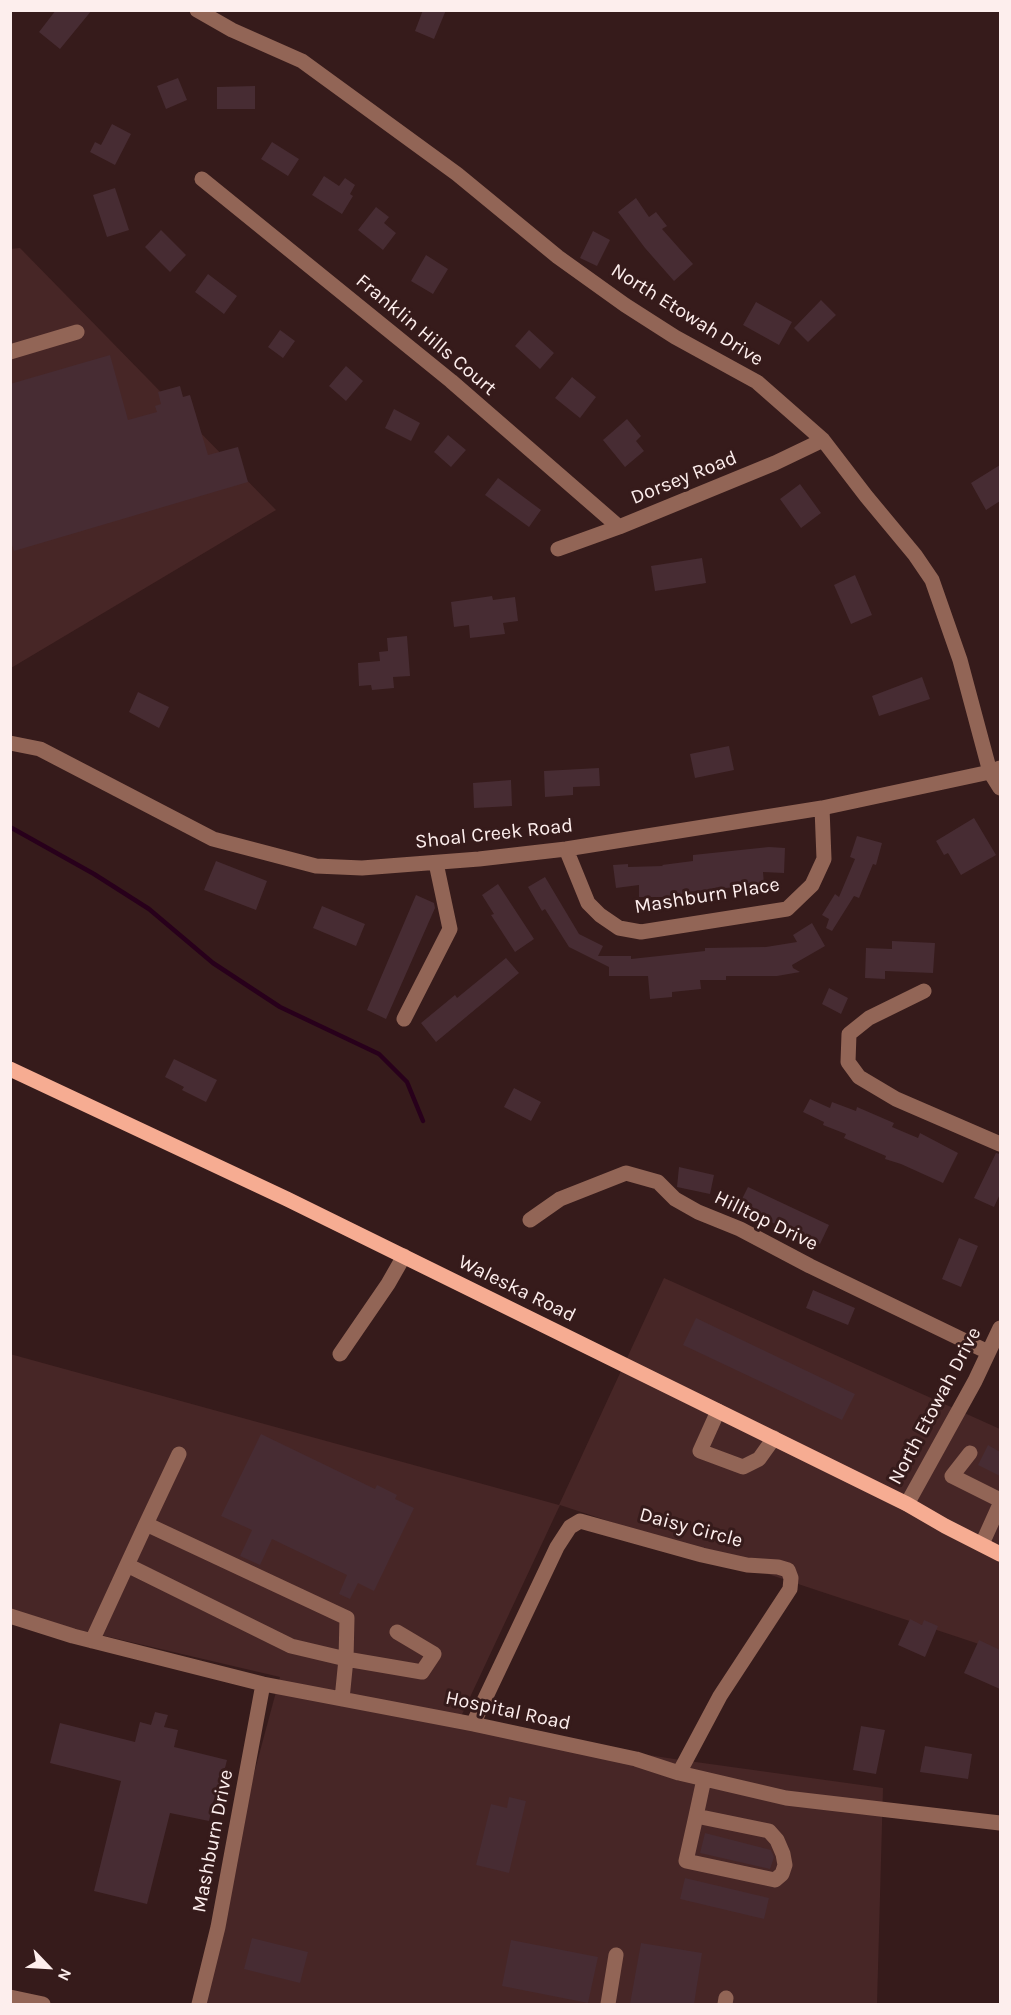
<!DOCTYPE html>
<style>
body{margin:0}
#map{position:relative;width:1011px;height:2015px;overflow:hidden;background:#361b1b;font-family:Karla,sans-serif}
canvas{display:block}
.frame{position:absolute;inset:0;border:12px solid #fdeeed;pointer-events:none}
.north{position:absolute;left:18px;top:1937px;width:60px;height:60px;-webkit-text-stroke:4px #361b1b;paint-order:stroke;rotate:115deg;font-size:16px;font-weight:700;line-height:24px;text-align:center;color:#fdeeed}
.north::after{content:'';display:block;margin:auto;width:21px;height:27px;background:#fdeeed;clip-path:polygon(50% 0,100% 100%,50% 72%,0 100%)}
</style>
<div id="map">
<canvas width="1011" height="2015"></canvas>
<div class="frame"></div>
<div class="north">N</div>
</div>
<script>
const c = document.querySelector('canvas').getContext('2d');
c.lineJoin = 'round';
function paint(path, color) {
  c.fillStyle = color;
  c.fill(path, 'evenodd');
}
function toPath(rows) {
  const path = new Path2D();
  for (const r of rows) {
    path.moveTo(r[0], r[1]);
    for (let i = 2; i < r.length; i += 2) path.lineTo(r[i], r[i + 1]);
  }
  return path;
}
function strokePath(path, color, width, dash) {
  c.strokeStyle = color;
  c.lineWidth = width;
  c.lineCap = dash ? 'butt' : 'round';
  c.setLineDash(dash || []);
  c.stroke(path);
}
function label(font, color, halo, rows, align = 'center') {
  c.font = font + ' Karla,sans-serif';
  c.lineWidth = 6;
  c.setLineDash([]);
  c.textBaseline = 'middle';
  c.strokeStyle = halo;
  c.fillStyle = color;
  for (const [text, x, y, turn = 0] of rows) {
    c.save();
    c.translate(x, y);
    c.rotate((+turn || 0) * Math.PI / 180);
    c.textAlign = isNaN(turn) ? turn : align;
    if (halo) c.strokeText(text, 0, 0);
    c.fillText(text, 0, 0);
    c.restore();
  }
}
paint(toPath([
 [20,248,276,510,11,668,10,249],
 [664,1278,1000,1429,1000,1651,560,1505,457,1725,674,1759,883,1788,877,2004,192,2004,280,1677,11,1614,10,1354,559,1505]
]), '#472626');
strokePath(toPath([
 [10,827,94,874,149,909,213,963,280,1007,379,1054,407,1082,423,1121]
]), '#28001b', 4.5);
paint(toPath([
 [56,10,92,10,60,49,39,32],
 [423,10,446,10,434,39,415,31],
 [178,78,187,100,166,109,157,86],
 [255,86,255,109,217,109,217,87],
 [112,124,131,134,115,165,90,152,95,142,101,145],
 [272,142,299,159,288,176,261,159],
 [324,176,339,186,345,178,355,185,350,194,353,196,342,214,312,195],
 [115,188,129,230,107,237,93,195],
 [636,198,649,217,656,212,667,226,662,229,693,264,674,281,645,248,618,212],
 [376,207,389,217,384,223,396,233,383,250,358,230],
 [161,230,186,255,170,272,145,247],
 [593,231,610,240,597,266,580,258],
 [426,255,448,269,433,294,411,281],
 [208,274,237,296,224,314,195,292],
 [821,300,836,315,808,342,794,328],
 [756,302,792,322,779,345,743,325],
 [280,330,295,341,283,358,268,347],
 [529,330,554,353,540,369,515,346],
 [110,355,128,420,157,412,155,406,161,404,158,392,180,386,183,397,190,395,208,455,238,447,248,482,14,551,10,539,10,384],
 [346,366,363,381,346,401,329,386],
 [572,377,596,397,580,418,555,398],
 [394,409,420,423,411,441,385,428],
 [627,419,641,436,636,441,644,451,625,467,603,440],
 [448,435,466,450,451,467,434,452],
 [1000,465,1000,501,986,510,971,483],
 [498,478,541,510,529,527,485,495],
 [800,484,821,513,801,528,780,499],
 [702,558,706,583,655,591,651,566],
 [855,575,872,615,851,624,834,585],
 [492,596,493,600,515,597,518,621,503,623,505,634,470,638,469,625,454,627,451,602],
 [407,636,410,676,393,677,394,688,372,690,371,685,359,686,358,663,380,661,379,652,388,651,387,638],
 [922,677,930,699,879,716,872,696],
 [138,692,169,707,159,728,129,712],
 [729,746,734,770,695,778,690,754],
 [599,768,600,786,573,787,573,795,545,797,544,771],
 [511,780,512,806,474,808,473,783],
 [974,818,996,855,961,875,948,853,944,855,936,841],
 [857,836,882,843,876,865,873,864,859,898,854,896,832,931,826,928,829,919,822,915,835,894,839,897,855,859,850,857],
 [769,847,785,848,784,873,763,872,764,884,688,892,689,897,667,899,666,897,639,897,639,885,616,888,613,865,628,864,628,867,663,866,662,865,693,861,693,855],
 [216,861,267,881,256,910,204,890],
 [545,877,579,934,603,946,598,956,631,956,631,959,705,951,705,948,766,947,797,942,793,935,812,923,825,946,792,965,793,968,800,972,777,976,726,976,726,980,700,980,701,989,672,992,672,997,650,999,648,976,609,976,609,967,569,947,545,909,542,911,528,887],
 [498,884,534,939,515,952,491,915,494,914,482,895],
 [416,895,434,903,435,908,386,1019,367,1010],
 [322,906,365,924,356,946,313,928],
 [892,941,935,943,933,973,885,971,885,979,865,978,866,948,892,949],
 [506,958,519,973,436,1042,421,1023,455,995,457,998],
 [829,988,848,998,841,1014,822,1004],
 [174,1059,217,1080,206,1102,182,1090,184,1087,165,1077],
 [514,1088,541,1102,531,1121,504,1107],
 [810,1099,830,1108,832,1102,856,1111,857,1107,894,1123,892,1127,918,1138,920,1133,958,1153,943,1183,901,1164,885,1159,886,1156,844,1138,846,1134,823,1125,824,1122,803,1112],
 [996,1153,1000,1154,1000,1194,994,1207,974,1198],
 [679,1167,714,1175,710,1194,677,1187],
 [748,1187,829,1225,820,1244,788,1231,739,1205],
 [959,1238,978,1246,961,1287,942,1279],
 [813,1290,855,1308,848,1325,806,1308],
 [696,1318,855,1394,842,1420,683,1345],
 [261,1434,375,1489,377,1485,397,1495,395,1499,414,1508,374,1591,358,1583,350,1599,339,1594,347,1575,272,1539,260,1565,240,1556,252,1530,221,1516],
 [988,1445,1000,1452,1000,1476,978,1465],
 [910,1619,922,1625,924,1620,938,1626,925,1657,898,1645],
 [979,1640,1000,1650,1000,1689,964,1673],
 [155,1712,168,1715,164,1727,178,1730,174,1747,227,1760,217,1800,214,1799,209,1821,170,1813,147,1904,94,1891,121,1781,50,1763,60,1723,135,1742,140,1722,151,1725],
 [861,1726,885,1730,876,1774,853,1770],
 [925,1746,972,1754,968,1779,920,1772],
 [509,1797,526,1801,509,1873,476,1865,491,1804,507,1808],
 [705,1833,771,1850,774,1857,770,1869,700,1853],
 [685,1878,769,1898,764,1919,680,1899],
 [252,1938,308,1952,300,1983,244,1969],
 [511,1940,598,1957,588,2003,502,1986],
 [641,1943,702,1953,694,2004,630,2004]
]), '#472c33');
strokePath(toPath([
 [197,10,232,30,302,61,457,174,558,257,625,305,675,337,757,382,823,440,866,496,915,555,932,580,960,660,990,772,1000,788],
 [202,179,451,381,619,527],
 [10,352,77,332],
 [558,549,619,527,775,463,823,440],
 [10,743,40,749,213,839,316,866,362,868,479,859,566,849,822,808,990,772,1000,768],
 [566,849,588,903,600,915,619,928,641,932,787,909,812,885,824,859,822,808],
 [924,991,869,1018,849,1034,848,1062,859,1077,896,1099,1000,1144],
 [404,1019,450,929,436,863],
 [530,1220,560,1199,626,1173,658,1182,675,1199,698,1212,740,1229,810,1266,988,1352],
 [340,1354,388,1284,404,1256],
 [718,1411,700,1451,743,1467,759,1459,774,1438],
 [970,1453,952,1476,1000,1500],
 [907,1504,975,1381,1000,1328],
 [146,1524,179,1454],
 [982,1544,1000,1504],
 [10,1616,73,1636,263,1684,473,1724,636,1759,679,1773,786,1798,1000,1823],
 [92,1641,127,1565,146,1524,347,1618,346,1659,291,1646,127,1565],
 [342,1699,346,1659,422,1672,434,1654,397,1632],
 [473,1724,557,1547,570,1527,580,1521,702,1555,747,1565,778,1567,788,1570,791,1578,790,1589,720,1696,679,1773],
 [696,1816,769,1831,777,1840,783,1854,785,1865,782,1874,775,1880,686,1861,696,1816,704,1779],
 [10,1997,43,2004],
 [199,2004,218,1927,263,1684],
 [608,2004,616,1955],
 [725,2004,726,1998]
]), '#926556', 15);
strokePath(toPath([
 [10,1069,287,1199,907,1504,945,1526,1000,1554]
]), '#f6ac92', 15);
label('20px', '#fdeeed', '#361b1b', [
 ["North Etowah Drive",687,315,32],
 ["Franklin Hills Court",426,335,40],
 ["Dorsey Road",684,478,-22],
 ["Shoal Creek Road",494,834,-6],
 ["Mashburn Place",707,896,-9],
 ["Hilltop Drive",766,1221,26],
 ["Waleska Road",517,1289,26],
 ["North Etowah Drive",935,1406,-62],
 ["Daisy Circle",691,1528,15],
 ["Hospital Road",508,1711,12],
 ["Mashburn Drive",213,1841,-79]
]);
</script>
